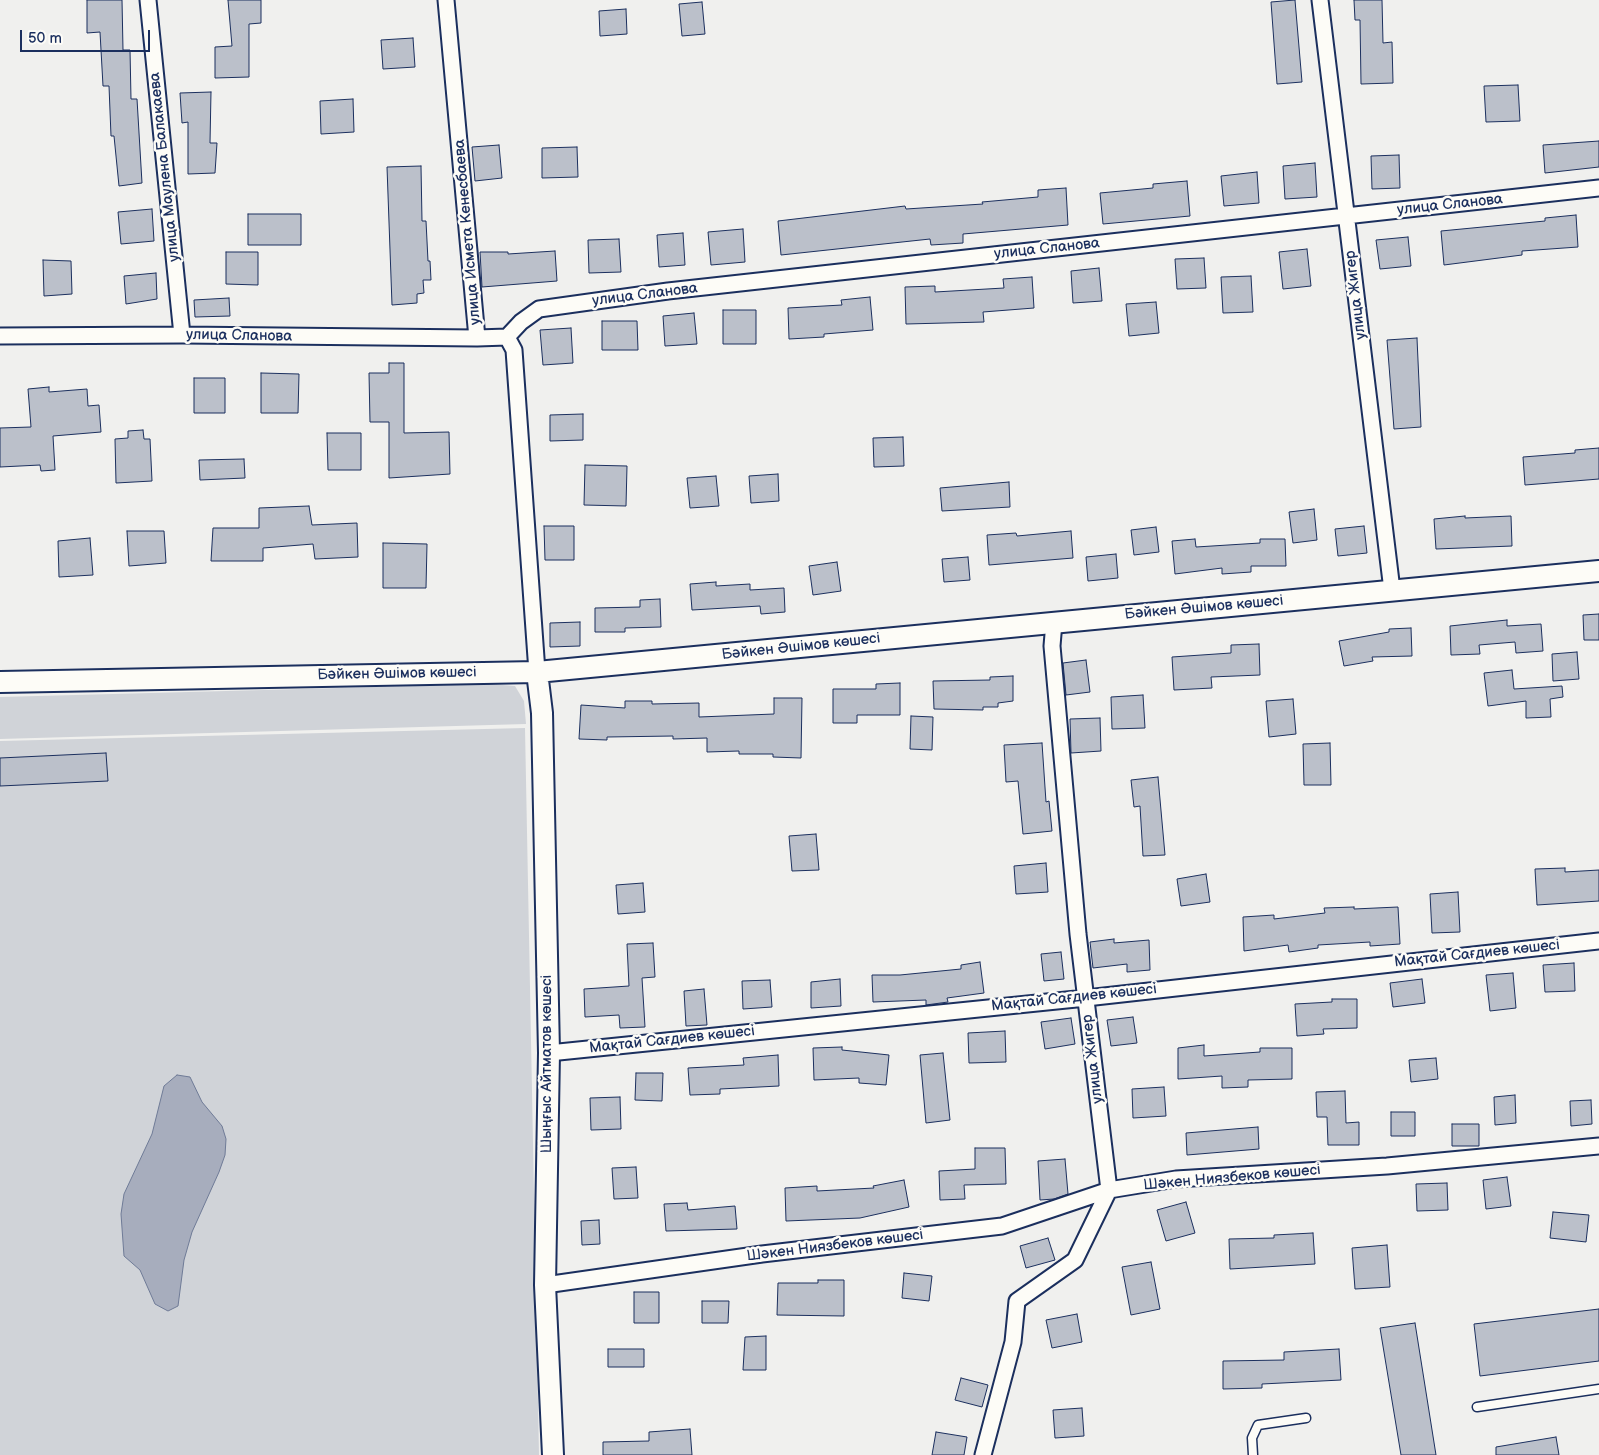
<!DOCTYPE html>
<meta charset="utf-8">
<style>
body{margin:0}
#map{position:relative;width:1599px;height:1455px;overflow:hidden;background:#f0f0ee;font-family:"Balsamiq Sans",sans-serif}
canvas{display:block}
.scale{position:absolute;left:20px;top:30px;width:130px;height:22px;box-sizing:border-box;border:2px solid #1b2f5e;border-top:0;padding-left:6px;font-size:15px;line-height:18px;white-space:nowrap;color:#1b2f5e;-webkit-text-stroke:4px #fdfcf7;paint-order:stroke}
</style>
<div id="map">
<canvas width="1599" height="1455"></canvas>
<div class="scale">50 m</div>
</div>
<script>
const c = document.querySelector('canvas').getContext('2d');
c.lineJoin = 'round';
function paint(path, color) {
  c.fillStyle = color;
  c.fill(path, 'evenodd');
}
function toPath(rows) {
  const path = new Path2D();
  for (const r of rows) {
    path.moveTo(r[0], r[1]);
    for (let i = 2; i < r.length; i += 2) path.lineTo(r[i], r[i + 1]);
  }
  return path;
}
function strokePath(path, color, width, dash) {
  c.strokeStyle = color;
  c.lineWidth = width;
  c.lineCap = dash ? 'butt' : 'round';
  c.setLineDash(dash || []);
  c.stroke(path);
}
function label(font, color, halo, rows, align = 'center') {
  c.font = font + ' "Balsamiq Sans",sans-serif';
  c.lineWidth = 5;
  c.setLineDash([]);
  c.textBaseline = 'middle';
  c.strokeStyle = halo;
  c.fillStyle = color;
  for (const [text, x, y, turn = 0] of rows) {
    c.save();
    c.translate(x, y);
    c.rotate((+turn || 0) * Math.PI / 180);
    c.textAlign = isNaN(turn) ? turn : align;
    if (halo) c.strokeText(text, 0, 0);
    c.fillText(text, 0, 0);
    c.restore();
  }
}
paint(toPath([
 [490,684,515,686,524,701,526,724,0,739,0,697],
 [525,728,539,1455,0,1455,0,741]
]), '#d0d3d8');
const water = toPath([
 [177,1075,190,1077,202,1102,222,1126,226,1139,225,1155,219,1172,192,1232,184,1260,178,1306,168,1311,155,1304,140,1270,124,1256,121,1214,124,1194,152,1134,164,1086,177,1075]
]);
paint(water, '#a7adbd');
strokePath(water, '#6f7b97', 1);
const building = toPath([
 [87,0,122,0,123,50,130,50,131,99,137,99,142,183,119,186,114,136,111,136,109,86,103,86,100,32,87,33,87,0],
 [228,0,261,0,261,23,249,24,249,77,215,78,215,47,232,46,228,0],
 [1295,0,1302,82,1277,84,1271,2,1295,0],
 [1354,0,1382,0,1383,43,1392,42,1393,83,1361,84,1360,20,1355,20,1354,0],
 [702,2,705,34,682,36,679,4,702,2],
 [626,9,627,34,600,36,599,11,626,9],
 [413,38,415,67,383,69,381,40,413,38],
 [1518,85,1520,121,1486,122,1484,86,1518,85],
 [211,92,210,143,217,143,215,173,188,174,188,122,182,123,180,93,211,92],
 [353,99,354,132,321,134,320,101,353,99],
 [1599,141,1599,167,1545,173,1543,145,1599,141],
 [499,145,502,178,475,181,472,147,499,145],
 [577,147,578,177,542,178,542,148,577,147],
 [1399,155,1400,188,1372,189,1371,156,1399,155],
 [1315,163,1317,197,1285,199,1283,166,1315,163],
 [421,166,422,221,426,221,428,261,430,261,431,280,423,280,424,293,417,294,417,303,392,305,387,167,421,166],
 [1257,172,1259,203,1224,206,1221,176,1257,172],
 [1187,181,1190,216,1103,224,1100,193,1153,188,1153,184,1187,181],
 [1066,188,1068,225,963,234,963,243,931,245,930,239,781,255,778,221,905,206,906,209,983,204,982,202,1038,197,1038,190,1066,188],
 [152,209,154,241,121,244,118,212,152,209],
 [248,214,301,214,301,245,248,245,248,214],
 [1576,215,1578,247,1522,251,1522,255,1444,265,1441,231,1545,221,1545,218,1576,215],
 [743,229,745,262,711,265,708,232,743,229],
 [683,233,685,265,659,267,657,235,683,233],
 [1408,237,1411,266,1380,269,1376,240,1408,237],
 [619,239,621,272,589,273,588,240,619,239],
 [1307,249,1311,286,1283,289,1279,252,1307,249],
 [555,251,557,281,482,287,480,252,508,252,508,254,555,251],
 [226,252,258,252,258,285,226,284,226,252],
 [1204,258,1206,288,1177,289,1175,259,1204,258],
 [43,260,71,261,72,294,44,296,43,260],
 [1099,268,1102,301,1073,303,1071,271,1099,268],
 [156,273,157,299,126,304,124,276,156,273],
 [1251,276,1253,312,1223,313,1221,277,1251,276],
 [1032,277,1034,308,983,312,984,322,906,324,905,287,935,286,935,292,1004,288,1003,279,1032,277],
 [870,297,873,330,824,334,824,337,789,339,788,308,842,305,841,300,870,297],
 [229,298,230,316,195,317,194,300,229,298],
 [1156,302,1159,333,1129,336,1126,304,1156,302],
 [723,310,756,310,756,344,723,344,723,310],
 [694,313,697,344,665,346,663,316,694,313],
 [602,321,637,321,638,350,602,350,602,321],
 [571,328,573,363,543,365,540,330,571,328],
 [1417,338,1421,427,1394,429,1387,340,1417,338],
 [389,363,404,363,404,433,449,432,450,474,389,478,389,422,370,422,369,373,389,373,389,363],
 [261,373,299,374,298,413,261,413,261,373],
 [194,378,225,378,225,413,194,413,194,378],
 [49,387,49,392,87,389,88,406,99,405,101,432,53,436,55,470,41,471,40,465,0,467,0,428,31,427,28,389,49,387],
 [583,414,583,440,550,441,550,415,583,414],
 [143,430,144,439,150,439,152,481,116,483,115,439,128,438,128,431,143,430],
 [327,433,361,433,361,470,328,470,327,433],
 [903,437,904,466,874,467,873,438,903,437],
 [1599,448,1599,479,1525,485,1523,457,1575,453,1575,450,1599,448],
 [244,459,245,478,200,480,199,460,244,459],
 [585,465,627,466,626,506,584,505,585,465],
 [778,474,779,501,751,503,749,476,778,474],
 [716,476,719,506,690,508,687,478,716,476],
 [1009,482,1010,507,942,511,940,488,1009,482],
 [309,506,312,525,357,523,358,557,315,559,313,544,263,548,263,561,211,561,213,528,259,528,259,508,309,506],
 [1314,509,1317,540,1293,543,1289,512,1314,509],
 [1465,516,1465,518,1511,516,1512,546,1436,549,1434,519,1465,516],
 [544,526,574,526,574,560,545,560,544,526],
 [1364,526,1367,553,1338,556,1335,529,1364,526],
 [1156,527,1159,552,1134,555,1131,530,1156,527],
 [127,531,164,531,166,563,129,566,127,531],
 [1071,531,1073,558,989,565,987,535,1016,533,1017,536,1071,531],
 [90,538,93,575,59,577,58,541,90,538],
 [1195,539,1196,547,1260,543,1260,539,1285,539,1286,566,1251,566,1251,572,1222,574,1222,568,1175,574,1172,541,1195,539],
 [383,543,427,544,426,588,383,588,383,543],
 [1116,554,1118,578,1088,581,1086,557,1116,554],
 [968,557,970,580,944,582,942,559,968,557],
 [837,562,841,591,813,595,809,566,837,562],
 [716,582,716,586,750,584,750,590,784,588,785,612,761,614,760,606,692,610,690,584,716,582],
 [660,599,661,627,625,628,625,632,595,632,595,608,640,607,640,600,660,599],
 [1599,614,1599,640,1584,640,1583,615,1599,614],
 [1507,620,1507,626,1541,624,1543,651,1516,653,1515,642,1479,645,1480,654,1451,655,1450,626,1507,620],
 [580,622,580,646,550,647,550,623,580,622],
 [1411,628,1412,656,1372,657,1373,661,1344,666,1339,641,1389,632,1389,629,1411,628],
 [1259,644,1260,675,1211,677,1212,688,1174,690,1172,657,1231,653,1231,645,1259,644],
 [1577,652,1579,679,1553,681,1552,654,1577,652],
 [1086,660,1090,692,1066,695,1063,663,1086,660],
 [1512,670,1514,689,1562,686,1563,697,1550,699,1551,717,1526,718,1526,701,1488,706,1484,673,1512,670],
 [1013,676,1013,701,998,703,998,707,983,707,983,710,934,709,933,681,990,680,990,677,1013,676],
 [900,683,900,715,857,715,857,723,833,723,833,689,876,689,876,684,900,683],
 [1143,695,1145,728,1112,729,1111,697,1143,695],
 [774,698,802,698,801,758,773,757,773,754,739,754,739,751,707,752,707,738,673,739,673,736,607,737,607,740,579,739,581,705,625,708,625,701,652,701,652,704,699,703,699,717,774,714,774,698],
 [1293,699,1296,734,1269,737,1266,701,1293,699],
 [911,716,933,717,932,750,910,749,911,716],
 [1100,718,1101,751,1071,753,1070,719,1100,718],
 [1042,743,1046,802,1049,801,1052,831,1023,834,1018,781,1006,782,1004,745,1042,743],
 [1330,743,1331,785,1304,785,1303,744,1330,743],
 [106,753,108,781,0,786,0,758,106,753],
 [1158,777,1165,855,1143,856,1140,806,1134,807,1131,780,1158,777],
 [816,834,819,870,792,871,789,836,816,834],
 [1046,863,1048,892,1016,894,1014,866,1046,863],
 [1565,868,1565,872,1599,870,1599,901,1537,905,1535,869,1565,868],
 [1206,874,1210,902,1181,906,1177,879,1206,874],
 [643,883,645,912,618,914,616,885,643,883],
 [1458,892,1460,932,1432,933,1430,894,1458,892],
 [1354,907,1354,909,1398,907,1400,944,1370,946,1370,942,1318,945,1318,948,1289,952,1288,945,1244,951,1243,917,1274,915,1274,919,1325,913,1324,908,1354,907],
 [1114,939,1114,943,1149,940,1150,970,1127,972,1127,964,1093,968,1090,942,1114,939],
 [653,943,655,977,642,978,645,1027,620,1028,619,1015,585,1017,584,989,629,986,627,944,653,943],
 [1061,952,1064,979,1044,981,1041,954,1061,952],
 [980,962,984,993,947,998,948,1002,926,1005,926,1000,873,1002,872,975,900,975,961,969,961,965,980,962],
 [1574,963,1575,991,1545,992,1543,965,1574,963],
 [1513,973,1516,1008,1490,1011,1486,975,1513,973],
 [840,979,841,1006,811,1008,811,982,840,979],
 [1422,979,1425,1003,1393,1007,1390,983,1422,979],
 [770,980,772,1007,743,1009,742,981,770,980],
 [704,989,707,1025,686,1026,684,991,704,989],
 [1332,999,1357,999,1357,1028,1323,1029,1324,1034,1297,1036,1295,1004,1332,1002,1332,999],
 [1133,1017,1137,1043,1111,1046,1107,1020,1133,1017],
 [1071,1018,1075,1044,1045,1049,1041,1022,1071,1018],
 [1005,1031,1006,1062,969,1063,968,1033,1005,1031],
 [1204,1045,1204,1056,1260,1052,1260,1048,1292,1048,1292,1079,1248,1080,1248,1087,1222,1088,1222,1076,1178,1079,1178,1048,1204,1045],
 [842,1047,842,1050,889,1055,886,1085,859,1083,859,1078,814,1080,813,1048,842,1047],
 [943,1053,950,1120,926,1123,920,1055,943,1053],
 [778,1055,779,1086,720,1089,720,1094,690,1095,688,1068,744,1065,743,1058,778,1055],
 [1436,1058,1438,1079,1411,1082,1409,1060,1436,1058],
 [636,1073,663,1073,662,1101,635,1100,636,1073],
 [1164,1087,1166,1116,1133,1118,1132,1089,1164,1087],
 [1345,1091,1346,1123,1359,1122,1359,1145,1328,1145,1327,1117,1317,1117,1316,1092,1345,1091],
 [1515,1095,1516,1123,1495,1125,1494,1097,1515,1095],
 [620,1097,621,1129,591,1130,590,1098,620,1097],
 [1591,1100,1592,1124,1571,1126,1570,1101,1591,1100],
 [1391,1112,1415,1112,1415,1136,1391,1136,1391,1112],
 [1452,1124,1479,1124,1479,1146,1452,1146,1452,1124],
 [1258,1127,1259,1149,1187,1155,1186,1133,1258,1127],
 [975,1148,1005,1148,1006,1184,964,1185,965,1199,940,1200,939,1171,975,1169,975,1148],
 [1065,1159,1068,1194,1054,1199,1040,1200,1038,1161,1065,1159],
 [636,1167,638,1198,614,1199,612,1168,636,1167],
 [1507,1177,1511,1206,1486,1209,1483,1180,1507,1177],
 [904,1180,909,1207,860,1218,786,1221,785,1188,817,1186,817,1191,874,1188,873,1186,904,1180],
 [1447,1183,1448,1210,1417,1211,1416,1184,1447,1183],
 [1186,1202,1195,1233,1166,1241,1157,1210,1186,1202],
 [687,1203,688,1210,735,1206,737,1229,666,1231,664,1204,687,1203],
 [1553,1212,1589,1215,1586,1242,1550,1238,1553,1212],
 [599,1220,600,1244,582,1245,581,1221,599,1220],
 [1313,1233,1315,1264,1230,1269,1229,1239,1274,1238,1274,1235,1313,1233],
 [1048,1238,1055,1260,1026,1268,1020,1246,1048,1238],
 [1387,1245,1390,1287,1355,1289,1352,1248,1387,1245],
 [1151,1262,1160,1309,1131,1315,1122,1267,1151,1262],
 [904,1273,932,1276,929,1301,902,1298,904,1273],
 [818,1280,844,1280,844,1316,777,1315,778,1283,818,1283,818,1280],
 [634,1292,659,1292,659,1323,634,1323,634,1292],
 [702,1301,729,1301,728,1323,702,1323,702,1301],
 [1599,1309,1599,1361,1480,1376,1474,1324,1599,1309],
 [1077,1314,1082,1342,1052,1348,1046,1320,1077,1314],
 [1415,1323,1436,1455,1401,1455,1380,1328,1415,1323],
 [766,1336,766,1370,743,1370,745,1337,766,1336],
 [608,1349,644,1349,644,1367,608,1367,608,1349],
 [1339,1349,1341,1380,1262,1384,1262,1388,1223,1389,1223,1361,1284,1360,1284,1352,1339,1349],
 [961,1378,988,1385,982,1407,955,1400,961,1378],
 [1082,1408,1084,1436,1055,1438,1053,1410,1082,1408],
 [690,1429,692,1455,603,1455,603,1442,649,1441,649,1432,690,1429],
 [936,1432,967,1437,964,1455,932,1455,936,1432],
 [1556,1437,1559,1455,1496,1455,1496,1447,1556,1437]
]);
paint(building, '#bbc0ca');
strokePath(building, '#1b2f5e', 1);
const service = toPath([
 [1477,1407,1599,1389],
 [1253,1455,1252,1438,1258,1425,1306,1418]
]);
const minor = toPath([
 [148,0,182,335],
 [446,0,477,338,507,337,514,350,537,672],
 [1320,0,1392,590],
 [0,336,182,335,477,338],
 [507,337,521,322,539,309,668,291,1599,188],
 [549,1053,1086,998,1599,941],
 [545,1285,762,1254,1002,1226,1109,1190,1176,1179,1387,1166,1599,1146],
 [983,1455,1013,1342,1017,1301,1075,1260,1109,1190,1078,934,1052,646,1054,622]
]);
const secondary = toPath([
 [537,672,542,713,549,1053,545,1285,553,1455],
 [0,682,537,672,1599,571]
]);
strokePath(service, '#1b2f5e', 11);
strokePath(minor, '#1b2f5e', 19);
strokePath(secondary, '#1b2f5e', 24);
strokePath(service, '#fdfcf7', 8);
strokePath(minor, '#fdfcf7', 15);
strokePath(secondary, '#fdfcf7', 20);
label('15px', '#1b2f5e', '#fdfcf7', [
 ["улица Маулена Балакаева",165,167,-96],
 ["улица Сланова",1450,205,-6],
 ["улица Исмета Кенесбаева",468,232,-95],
 ["улица Сланова",1047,249,-6],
 ["улица Сланова",645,295,-7],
 ["улица Жигер",1356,295,-97],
 ["улица Сланова",239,336,1],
 ["Бәйкен Әшімов көшесі",1204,608,-5],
 ["Бәйкен Әшімов көшесі",801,647,-6],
 ["Бәйкен Әшімов көшесі",397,674,-1],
 ["Мақтай Сағдиев көшесі",1477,954,-6],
 ["Мақтай Сағдиев көшесі",1074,998,-6],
 ["Мақтай Сағдиев көшесі",672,1040,-6],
 ["улица Жигер",1093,1059,-97],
 ["Шыңғыс Айтматов көшесі",547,1064,-90],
 ["Шәкен Ниязбеков көшесі",1232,1178,-5],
 ["Шәкен Ниязбеков көшесі",835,1246,-7]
]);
</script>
